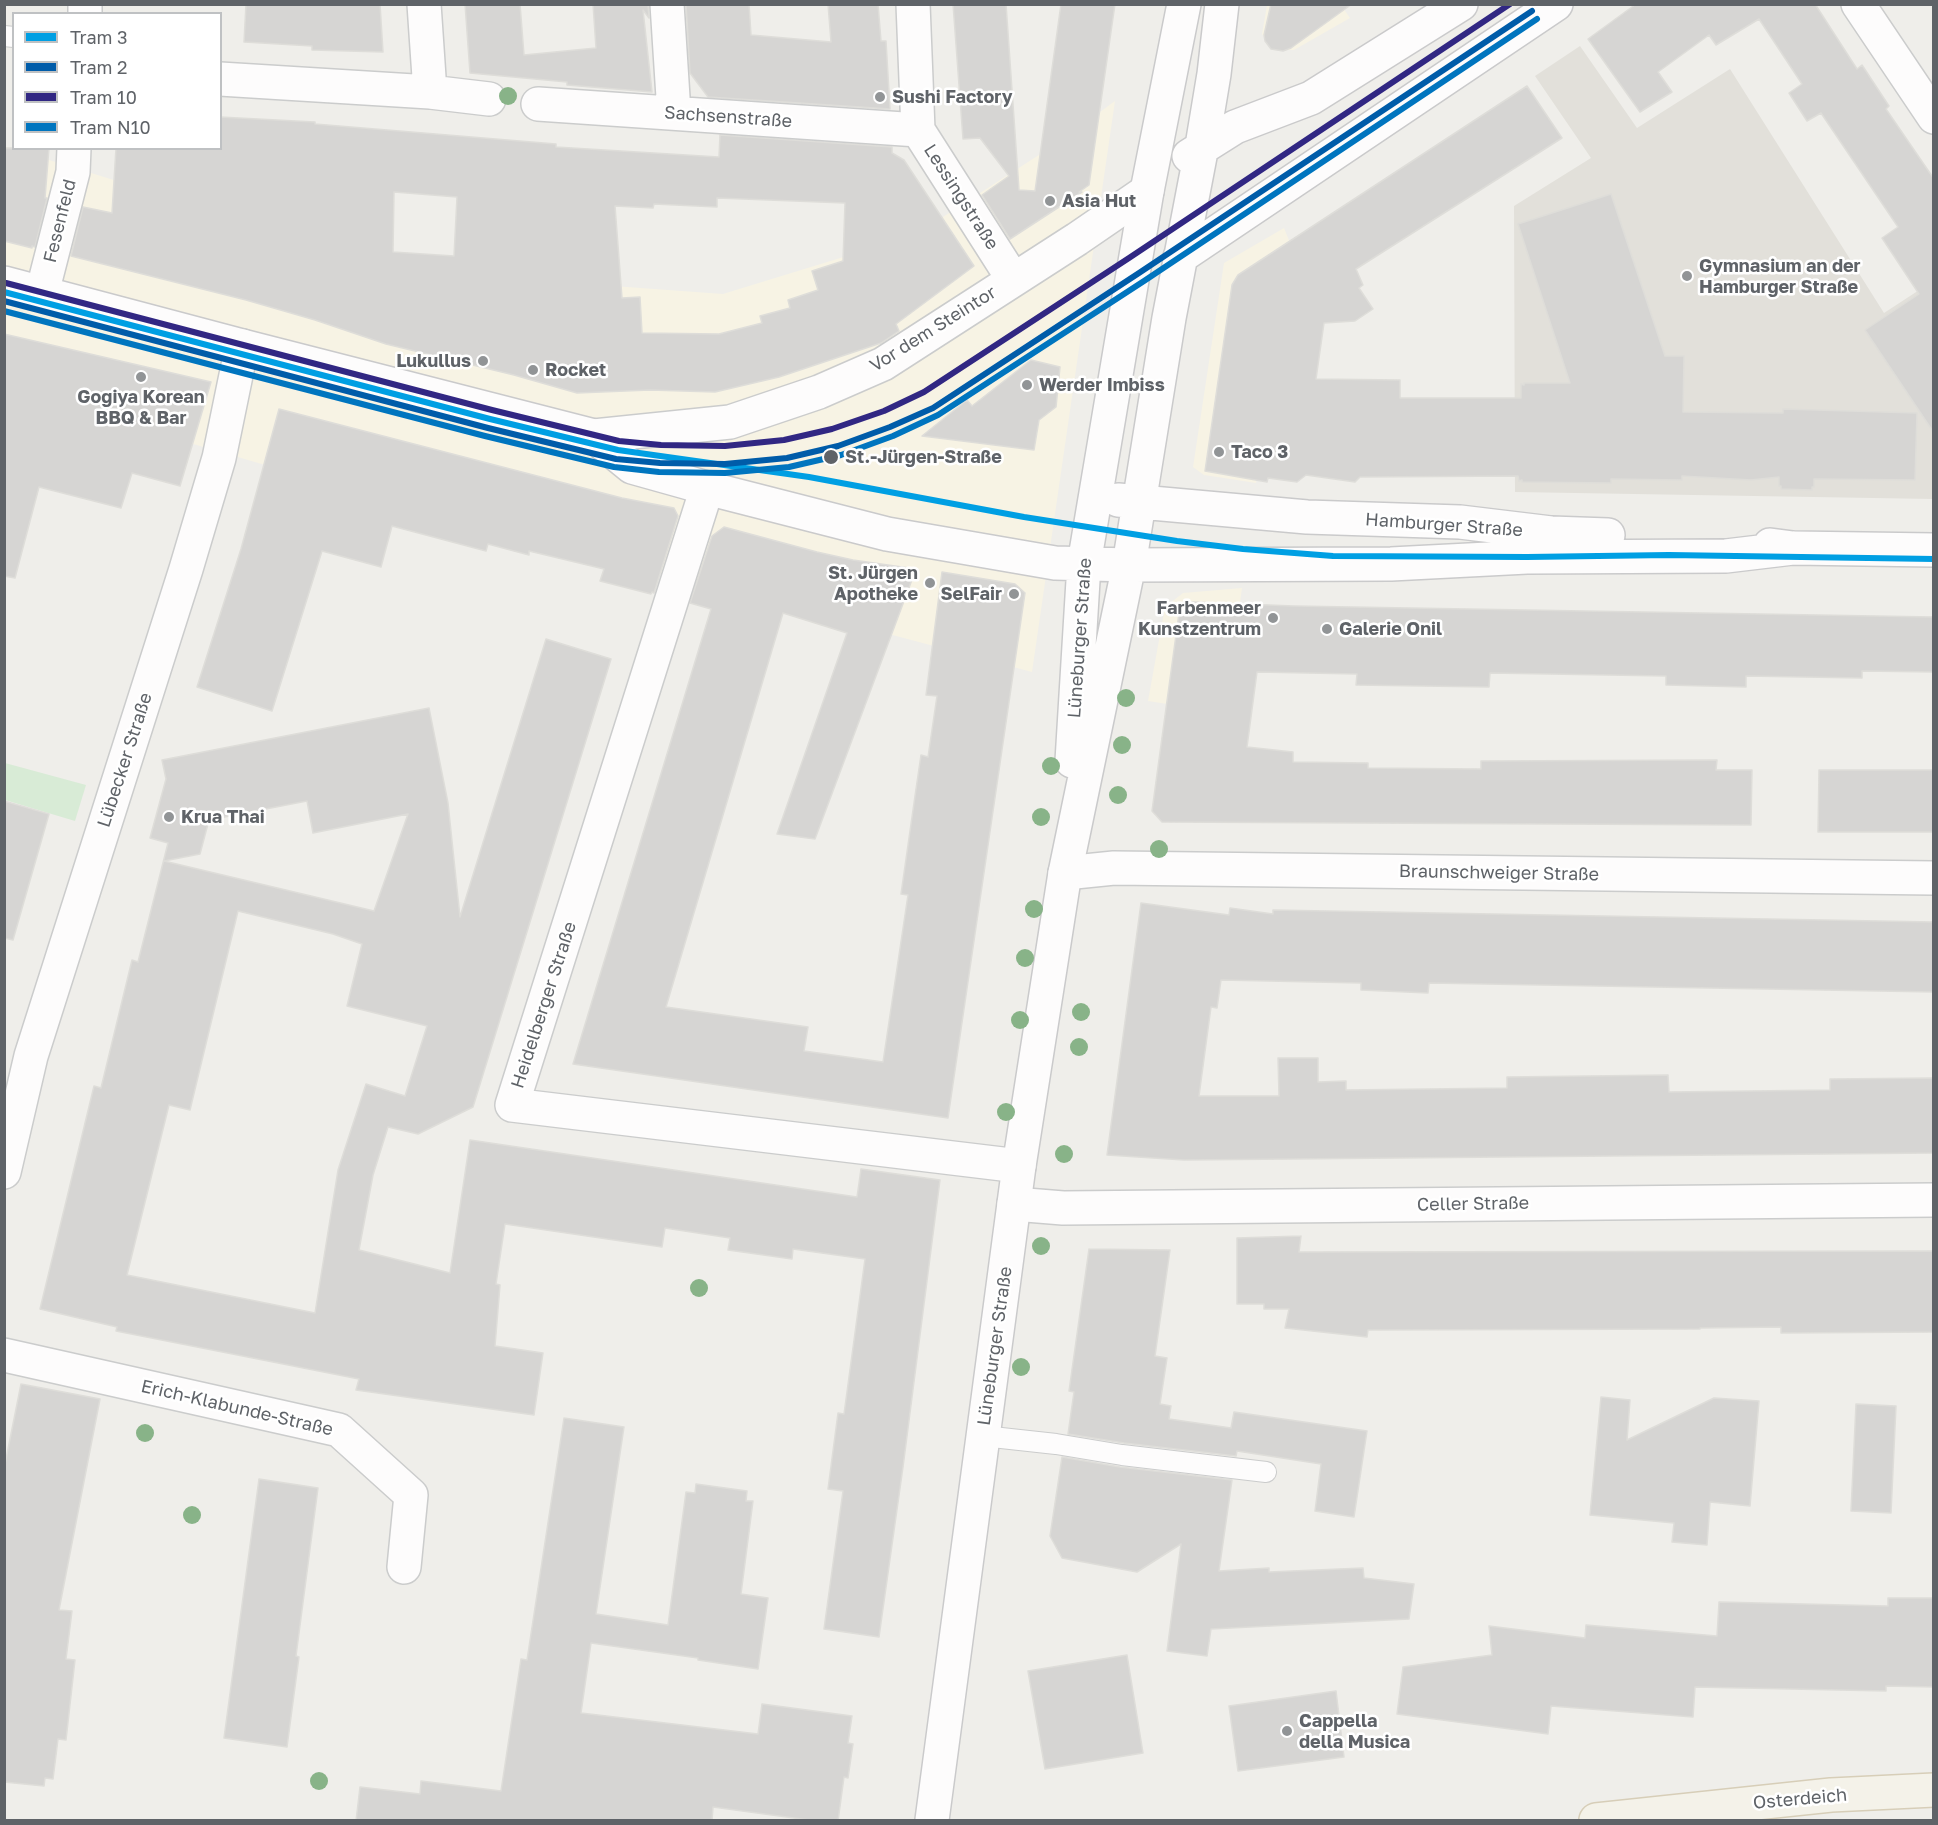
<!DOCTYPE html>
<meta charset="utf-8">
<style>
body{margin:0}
#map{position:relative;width:1938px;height:1825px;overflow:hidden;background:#efeeea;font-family:"Golos Text",sans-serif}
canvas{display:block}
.frame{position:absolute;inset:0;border:6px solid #5f6368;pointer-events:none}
.legend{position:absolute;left:12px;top:12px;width:210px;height:138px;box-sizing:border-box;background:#fff;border:2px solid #bfc1c3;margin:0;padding:8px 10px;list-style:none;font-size:18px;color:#5f6368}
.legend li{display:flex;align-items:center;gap:12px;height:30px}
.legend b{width:30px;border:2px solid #bfc1c3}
</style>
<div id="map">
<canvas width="1938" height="1825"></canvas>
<div class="frame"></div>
<ul class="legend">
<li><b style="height:8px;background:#009fe3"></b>Tram 3</li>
<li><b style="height:8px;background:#005ca9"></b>Tram 2</li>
<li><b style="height:8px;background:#312783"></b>Tram 10</li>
<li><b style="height:8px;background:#0075bf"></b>Tram N10</li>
</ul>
</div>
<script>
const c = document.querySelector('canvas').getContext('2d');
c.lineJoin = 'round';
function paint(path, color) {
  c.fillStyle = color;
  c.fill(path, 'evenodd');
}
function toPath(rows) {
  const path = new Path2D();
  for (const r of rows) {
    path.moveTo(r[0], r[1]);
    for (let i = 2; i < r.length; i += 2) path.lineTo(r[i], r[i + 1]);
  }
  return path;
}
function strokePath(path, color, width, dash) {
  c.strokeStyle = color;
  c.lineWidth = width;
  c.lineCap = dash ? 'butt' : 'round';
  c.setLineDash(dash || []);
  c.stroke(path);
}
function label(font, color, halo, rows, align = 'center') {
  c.font = font + ' "Golos Text",sans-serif';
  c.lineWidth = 5;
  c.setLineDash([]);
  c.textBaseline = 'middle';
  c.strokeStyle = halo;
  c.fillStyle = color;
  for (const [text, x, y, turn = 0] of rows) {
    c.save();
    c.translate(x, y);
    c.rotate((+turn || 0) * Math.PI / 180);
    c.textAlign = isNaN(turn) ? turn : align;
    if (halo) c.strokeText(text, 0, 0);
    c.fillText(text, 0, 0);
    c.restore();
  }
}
paint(toPath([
 [1267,5,1341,5,1350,18,1294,50,1275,50,1262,34],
 [1115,101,1032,672,402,505,5,389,4,146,407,271,723,294,915,235,1059,142],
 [1284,228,1305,280,1265,410,1256,483,1204,475,1193,467,1224,263],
 [1242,588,1225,713,1148,701,1165,607,1183,593]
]), '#f7f3e4');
paint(toPath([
 [1580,46,1637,128,1730,69,1884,313,1933,281,1933,499,1515,492,1514,206,1591,158,1535,76]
]), '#e2e0da');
paint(toPath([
 [5,763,86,785,75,821,5,800]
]), '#d8ebd6');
const building = toPath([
 [246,4,380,4,383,52,312,50,312,46,244,42,246,4],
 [465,4,520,4,524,55,596,48,593,4,648,4,649,18,643,10,652,92,567,85,567,82,470,73,465,4],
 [686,4,749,4,751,35,831,42,828,4,878,4,881,41,886,41,890,109,708,97,690,73,686,4],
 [953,4,1006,4,1019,190,1035,191,1061,4,1115,4,1089,185,1079,192,1082,192,1010,239,982,195,1009,176,980,138,963,139,953,4],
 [1271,4,1352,4,1291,48,1283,51,1271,49,1265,41,1264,35,1271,4],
 [1636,4,1815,4,1857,69,1862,65,1889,106,1886,109,1934,179,1934,433,1865,330,1919,294,1882,238,1898,227,1821,113,1807,121,1789,93,1802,84,1759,19,1716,45,1709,35,1658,72,1672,92,1640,112,1588,39,1636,4],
 [1527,86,1562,138,1356,269,1363,285,1359,288,1373,309,1355,321,1324,323,1316,379,1400,380,1400,398,1521,398,1521,384,1524,385,1524,383,1570,383,1518,224,1611,194,1665,356,1684,356,1683,412,1783,413,1783,409,1917,413,1915,480,1814,479,1814,487,1812,487,1812,490,1781,489,1781,486,1779,486,1779,477,1751,480,1682,476,1682,480,1611,479,1611,483,1522,482,1522,480,1519,481,1518,476,1360,477,1355,482,1306,475,1297,482,1268,478,1267,482,1205,471,1232,285,1238,275,1527,86],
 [220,117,315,122,315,124,556,144,556,147,719,157,720,135,892,147,892,153,904,160,974,266,896,324,899,331,881,343,779,377,715,392,650,390,577,393,514,375,386,344,315,320,246,300,71,256,83,207,112,213,116,148,220,148,220,117],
 [394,192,457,197,454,256,393,252,394,192],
 [717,198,845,203,843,261,812,271,818,290,788,300,790,308,760,316,762,323,719,334,642,333,640,297,622,298,615,206,653,208,654,204,717,207,717,198],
 [4,148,49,148,45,198,47,198,35,247,32,246,32,248,4,241,4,148],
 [4,334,211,382,180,486,132,473,121,508,39,487,15,578,4,576,4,334],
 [1031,360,1060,367,1056,407,1039,420,1034,450,922,436,967,400,972,406,1031,360],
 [279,409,622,498,674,508,678,516,654,593,652,592,651,594,600,581,604,569,529,551,529,555,488,544,486,551,392,526,381,567,322,551,272,711,197,687,241,549,279,409],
 [724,527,817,552,853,560,916,569,815,839,777,834,847,633,783,613,666,1007,808,1027,804,1051,883,1062,908,895,901,894,915,796,921,755,928,757,937,696,926,695,942,572,1015,584,1025,593,948,1118,573,1064,711,609,690,603,712,536,724,527],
 [1192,602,1294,606,1934,617,1934,672,1862,671,1862,678,1746,676,1746,687,1666,685,1666,676,1490,673,1489,687,1356,685,1357,674,1257,672,1247,747,1293,752,1293,762,1368,763,1368,768,1481,769,1481,761,1717,760,1716,770,1752,770,1751,825,1162,822,1152,811,1179,613,1192,602],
 [546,639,611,659,473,1107,418,1134,388,1127,373,1175,359,1250,450,1273,470,1140,857,1197,861,1169,940,1180,903,1467,879,1637,824,1629,843,1491,828,1489,838,1413,844,1414,865,1259,793,1249,792,1259,728,1250,730,1238,665,1228,662,1247,505,1224,496,1284,500,1285,495,1346,543,1353,534,1415,356,1390,359,1379,116,1331,117,1327,40,1309,94,1086,101,1088,132,960,138,962,168,843,150,838,166,779,162,760,429,708,448,803,460,917,546,639],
 [307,801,313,833,408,814,374,911,164,861,200,854,209,820,307,801],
 [238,911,333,934,362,944,347,1006,427,1026,405,1096,366,1084,338,1170,315,1313,127,1275,169,1105,190,1110,238,911],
 [1819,770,1934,770,1934,832,1818,832,1819,770],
 [4,801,49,814,13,940,4,938,4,801],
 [1141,903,1229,915,1230,908,1273,914,1273,910,1934,922,1934,992,1429,983,1428,993,1361,990,1361,983,1221,980,1217,1008,1211,1007,1199,1096,1279,1096,1278,1058,1318,1058,1318,1082,1346,1081,1346,1090,1507,1088,1507,1077,1668,1075,1669,1092,1830,1090,1830,1079,1934,1078,1934,1153,1184,1160,1107,1155,1141,903],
 [1301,1236,1299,1252,1934,1251,1934,1332,1781,1333,1781,1327,1700,1328,1700,1329,1368,1330,1367,1337,1285,1328,1289,1309,1264,1309,1264,1304,1237,1304,1237,1238,1301,1236],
 [1089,1249,1170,1250,1155,1356,1167,1358,1160,1404,1171,1406,1169,1419,1231,1428,1234,1412,1367,1431,1354,1517,1315,1511,1321,1464,1237,1451,1236,1456,1124,1443,1068,1434,1074,1392,1069,1391,1089,1249],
 [21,1384,100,1399,59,1610,72,1611,66,1659,75,1660,66,1740,58,1739,53,1779,45,1778,44,1786,4,1782,4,1469,21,1384],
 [1601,1397,1630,1400,1627,1440,1714,1398,1759,1401,1750,1506,1710,1502,1707,1545,1672,1542,1674,1523,1590,1515,1601,1397],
 [1856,1404,1896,1406,1891,1513,1851,1511,1856,1404],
 [564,1418,624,1427,596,1614,668,1625,686,1492,695,1493,696,1484,747,1491,746,1501,753,1501,741,1594,768,1598,758,1669,698,1660,698,1658,591,1643,581,1713,758,1734,762,1704,852,1716,848,1743,853,1744,848,1778,844,1777,838,1821,816,1821,713,1807,712,1821,356,1821,360,1787,420,1794,421,1781,501,1791,521,1659,527,1660,564,1418],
 [1062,1457,1120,1467,1232,1480,1219,1571,1269,1568,1269,1572,1363,1568,1364,1578,1414,1584,1409,1619,1211,1629,1207,1656,1167,1651,1181,1544,1137,1572,1062,1558,1050,1536,1062,1457],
 [259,1479,318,1488,296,1656,299,1657,287,1747,224,1738,259,1479],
 [1888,1598,1934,1598,1934,1687,1886,1686,1886,1691,1695,1687,1693,1717,1551,1706,1548,1734,1397,1714,1403,1667,1492,1655,1489,1626,1585,1638,1586,1625,1717,1636,1719,1602,1888,1606,1888,1598],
 [1127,1655,1143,1753,1045,1769,1028,1671,1127,1655],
 [1336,1691,1344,1757,1238,1771,1229,1706,1336,1691]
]);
paint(building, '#d6d5d3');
strokePath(building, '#deddd9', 1.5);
const lane = toPath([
 [4,36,14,37],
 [983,1436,1056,1444,1122,1455,1266,1472]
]);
const street = toPath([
 [424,4,430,92],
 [667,4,674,113],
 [913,4,918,130,1013,279],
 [1858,4,1934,117],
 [85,14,85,4],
 [220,79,430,92,489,99],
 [538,104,918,130],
 [42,293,73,172,74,148],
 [594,436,730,422,819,392,883,364,1077,239,1147,191],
 [707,488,512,1105,1019,1166],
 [1065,873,1114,868,1934,878],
 [4,1172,31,1056,186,569,219,458,242,346],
 [1014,1204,1063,1208,1934,1200],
 [4,1355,339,1430,411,1495,404,1567]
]);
const secondary = toPath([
 [1189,156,1235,127,1311,98,1461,4],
 [1180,257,1556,4],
 [4,283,242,346,594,436,632,467,707,488,887,534,1055,563,1129,565,1391,564,1527,557,1726,556,1793,548],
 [1118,500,1307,517,1460,522,1551,533,1608,535],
 [1770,545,1793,548,1934,550],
 [1072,761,1084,564,1147,191,1184,4],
 [932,1820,1019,1166,1065,873,1129,565,1169,318,1202,146,1214,74,1222,4]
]);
const primary = toPath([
 [1596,1820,1831,1795,1934,1790]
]);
strokePath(lane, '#cbcccc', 22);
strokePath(street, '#cbcccc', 36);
strokePath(secondary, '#cacacb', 36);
strokePath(primary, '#d7ceb8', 36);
strokePath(lane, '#fdfcfc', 20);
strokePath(street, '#fdfcfc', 33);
strokePath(secondary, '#fdfcfc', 33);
strokePath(primary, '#f4f2e9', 33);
strokePath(toPath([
 [4,292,490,419,618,450,809,477,1024,517,1177,541,1243,549,1333,556,1527,557,1669,555,1934,559]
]), '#009fe3', 6);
strokePath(toPath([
 [4,301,488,428,616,459,660,463,725,464,787,458,838,446,890,427,933,408,1139,273,1532,11]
]), '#005ca9', 6);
strokePath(toPath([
 [6,283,492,410,619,441,661,445,725,446,784,440,832,429,884,411,924,392,1129,258,1510,4]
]), '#312783', 6);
strokePath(toPath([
 [4,311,485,436,614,467,659,472,725,473,789,467,841,455,893,436,938,415,1144,281,1537,19]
]), '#0075bf', 6);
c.fillStyle = '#88b388';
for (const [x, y] of [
 [508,96],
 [1126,698],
 [1122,745],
 [1051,766],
 [1118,795],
 [1041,817],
 [1159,849],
 [1034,909],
 [1025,958],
 [1081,1012],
 [1020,1020],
 [1079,1047],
 [1006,1112],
 [1064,1154],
 [1041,1246],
 [699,1288],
 [1021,1367],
 [145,1433],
 [192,1515],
 [319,1781]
]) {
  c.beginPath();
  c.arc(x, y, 9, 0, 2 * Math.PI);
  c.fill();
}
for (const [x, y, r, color] of [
 [880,97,6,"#919496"],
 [1050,201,6,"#919496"],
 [1687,276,6,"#919496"],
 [483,361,6,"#919496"],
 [533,370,6,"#919496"],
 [141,377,6,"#919496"],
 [1027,385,6,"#919496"],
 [1219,452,6,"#919496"],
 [831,457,8,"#5f6368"],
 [930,583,6,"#919496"],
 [1014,594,6,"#919496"],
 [1273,618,6,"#919496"],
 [1327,629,6,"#919496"],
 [169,817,6,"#919496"],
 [1287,1731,6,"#919496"]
]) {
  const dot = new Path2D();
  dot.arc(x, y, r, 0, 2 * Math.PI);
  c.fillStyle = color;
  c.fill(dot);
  strokePath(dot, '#fff', 2);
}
label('bold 18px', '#5f6368', '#fff', [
 ["Sushi Factory",892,97],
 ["Asia Hut",1062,201],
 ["Gymnasium an der",1699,266],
 ["Hamburger Straße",1699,287],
 ["Lukullus",471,361,"right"],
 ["Rocket",545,370],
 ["Werder Imbiss",1039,385],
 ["Gogiya Korean",141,397,"center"],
 ["BBQ & Bar",141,418,"center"],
 ["Taco 3",1231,452],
 ["St. Jürgen",918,573,"right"],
 ["Apotheke",918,594,"right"],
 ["SelFair",1002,594,"right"],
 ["Farbenmeer",1261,608,"right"],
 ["Kunstzentrum",1261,629,"right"],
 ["Galerie Onil",1339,629],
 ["Krua Thai",181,817],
 ["Cappella",1299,1721],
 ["della Musica",1299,1742]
], 'left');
label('18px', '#5f6368', '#fff', [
 ["Sachsenstraße",728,117,4],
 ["Lessingstraße",961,197,57],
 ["Fesenfeld",60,221,-76],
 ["Vor dem Steintor",933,329,-32],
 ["Hamburger Straße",1444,525,4],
 ["Lüneburger Straße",1080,638,-86],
 ["Lübecker Straße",125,760,-72],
 ["Braunschweiger Straße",1499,873,1],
 ["Heidelberger Straße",544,1005,-72],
 ["Celler Straße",1473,1204,-1],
 ["Lüneburger Straße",995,1346,-82],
 ["Erich-Klabunde-Straße",237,1408,13],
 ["Osterdeich",1800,1799,-5]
]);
label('bold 18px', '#5f6368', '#fff', [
 ["St.-Jürgen-Straße",845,457]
], 'left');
</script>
